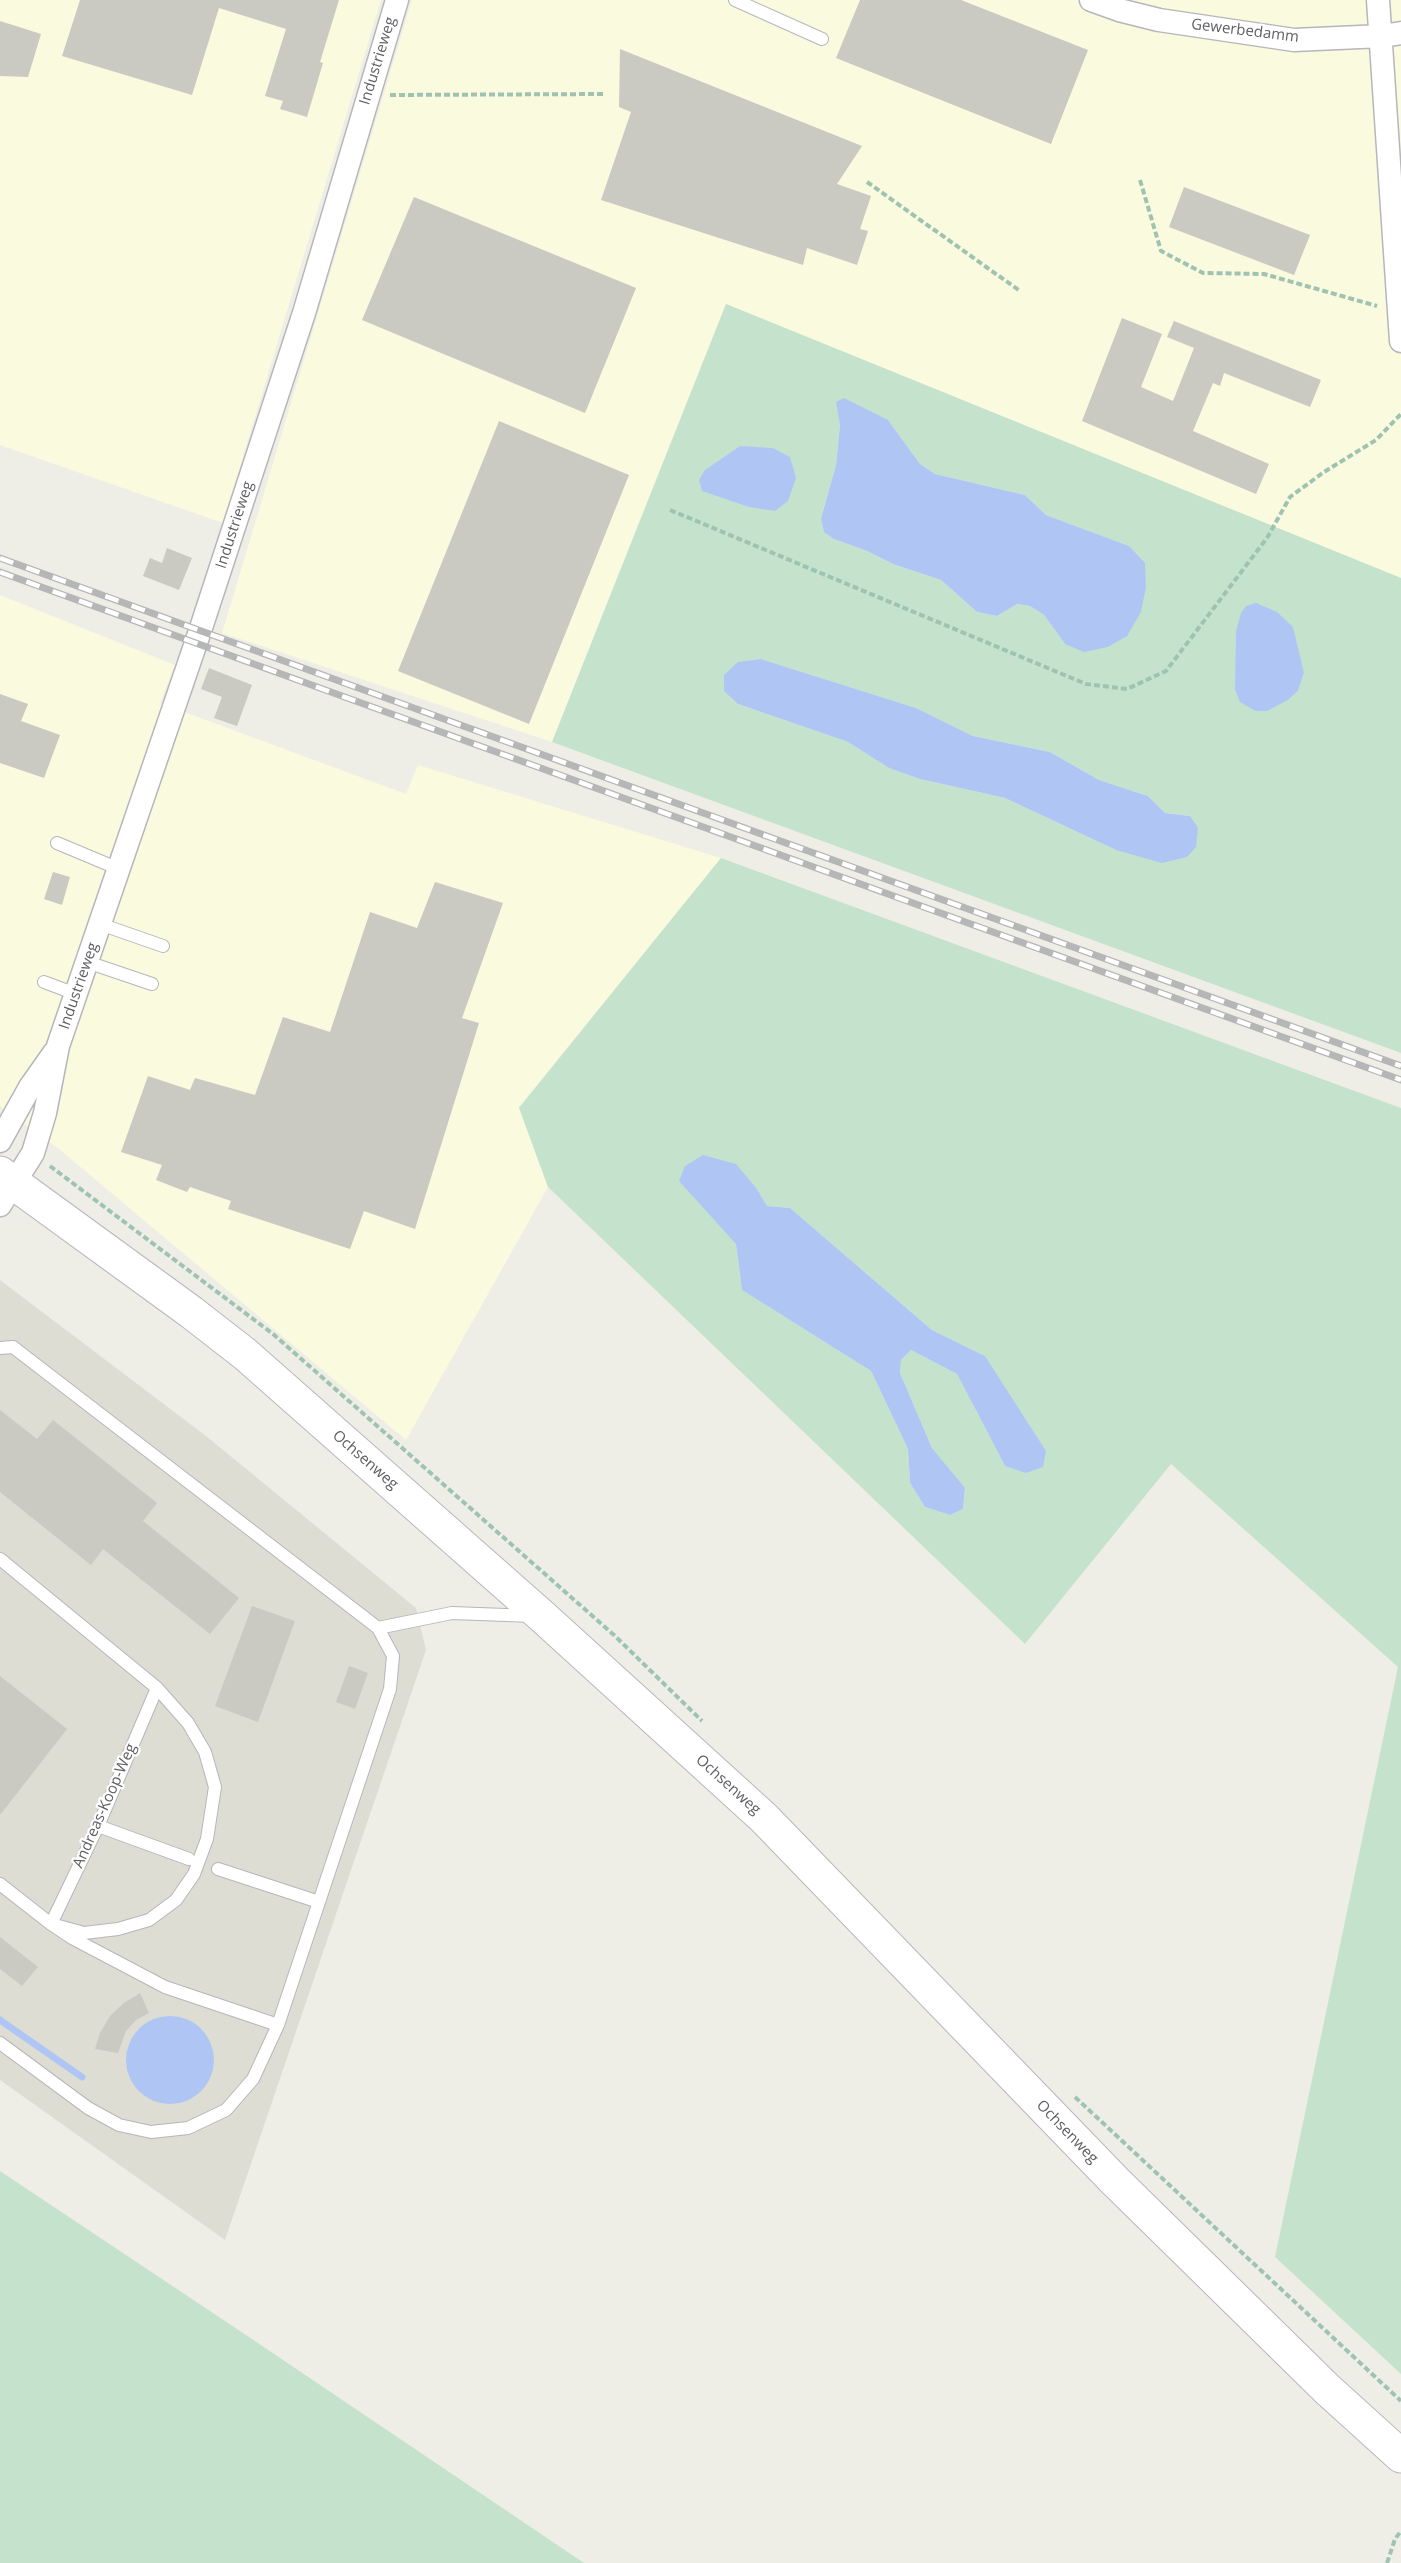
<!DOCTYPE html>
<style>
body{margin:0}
canvas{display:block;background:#eeeee6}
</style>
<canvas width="1401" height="2563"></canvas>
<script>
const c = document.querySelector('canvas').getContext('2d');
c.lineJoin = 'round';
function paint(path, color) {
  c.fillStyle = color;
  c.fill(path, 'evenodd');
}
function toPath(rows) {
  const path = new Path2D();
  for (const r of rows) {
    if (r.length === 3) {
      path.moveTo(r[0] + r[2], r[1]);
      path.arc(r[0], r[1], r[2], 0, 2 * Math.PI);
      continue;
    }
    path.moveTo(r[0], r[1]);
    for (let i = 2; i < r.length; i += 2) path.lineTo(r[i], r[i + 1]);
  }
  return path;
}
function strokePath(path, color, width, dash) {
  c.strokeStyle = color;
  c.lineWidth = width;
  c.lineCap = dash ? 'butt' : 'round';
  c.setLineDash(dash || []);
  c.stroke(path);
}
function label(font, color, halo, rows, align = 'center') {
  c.font = font + ' "Open Sans",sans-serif';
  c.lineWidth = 4.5;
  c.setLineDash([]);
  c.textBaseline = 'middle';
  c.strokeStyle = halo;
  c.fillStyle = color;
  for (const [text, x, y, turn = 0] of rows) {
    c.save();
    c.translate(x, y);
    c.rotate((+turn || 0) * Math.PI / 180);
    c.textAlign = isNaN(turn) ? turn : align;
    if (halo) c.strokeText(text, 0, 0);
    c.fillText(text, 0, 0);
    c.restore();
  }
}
paint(toPath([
 [0,0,381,0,223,523,0,445],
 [412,0,1401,0,1401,578,726,304,552,742,222,633],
 [0,595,175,665,160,703,406,794,418,765,721,858,519,1107,548,1187,406,1440,59,1149,0,1106]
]), '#fafadf');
paint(toPath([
 [0,1280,206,1436,416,1608,426,1650,225,2240,0,2080]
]), '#deddd4');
paint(toPath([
 [726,304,1401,578,1401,1053,552,742],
 [888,420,920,464,935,474,1025,495,1046,515,1129,546,1065,644,1044,615,1030,606,1017,604,997,616,977,612,941,580,893,564,867,551,834,539,821,517,836,465,840,425],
 [761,659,916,708,973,736,1050,752,1099,780,1148,796,1165,813,1190,816,1116,850,1005,798,920,779,889,768,848,742,738,704],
 [1304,673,1298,691,1288,700,1255,711,1241,702,1235,690],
 [721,858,1401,1108,1401,2374,1275,2257,1398,1667,1171,1464,1025,1644,548,1187,519,1108],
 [757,1189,767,1206,790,1208,932,1330,985,1356,1005,1466,957,1374,911,1350,901,1360,900,1373,932,1448,965,1489,963,1509,950,1515,925,1507,910,1483,908,1449,871,1371,742,1290,736,1244],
 [0,2171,252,2339,584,2563,0,2563]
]), '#c5e3cc');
paint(toPath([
 [844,398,888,420,920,464,935,474,1025,495,1046,515,1129,546,1145,563,1146,587,1141,612,1127,636,1108,647,1084,652,1065,644,1044,615,1030,606,1017,604,997,616,977,612,941,580,893,564,867,551,834,539,824,532,821,518,836,465,840,425,836,402],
 [740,446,773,448,790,457,796,478,788,501,775,511,749,507,702,491,699,480,705,470],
 [1256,603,1277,612,1293,627,1304,673,1298,691,1288,700,1267,711,1255,711,1240,702,1235,690,1236,631,1241,613,1246,606],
 [761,659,916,708,973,736,1050,752,1099,780,1148,796,1165,813,1190,816,1198,828,1196,847,1187,857,1162,863,1116,850,1005,798,920,779,889,768,848,742,738,704,724,691,724,675,738,662],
 [703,1155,736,1164,757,1189,767,1206,790,1208,932,1330,985,1356,1046,1451,1043,1467,1026,1473,1005,1466,957,1374,911,1350,901,1360,900,1373,932,1448,965,1488,963,1509,950,1515,925,1507,910,1483,908,1449,871,1371,742,1290,736,1244,679,1181,685,1166],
 [170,2060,44]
]), '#afc6f5');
strokePath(toPath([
 [0,2020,82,2077]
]), '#afc6f5', 7);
paint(toPath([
 [80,0,339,0,320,62,323,63,307,117,280,109,283,101,265,96,286,29,219,8,192,95,62,56],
 [860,0,961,0,1088,50,1051,144,836,58],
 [0,21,41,34,28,77,0,76],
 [620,49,862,146,837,184,871,196,860,229,868,231,857,265,807,248,803,265,601,200,631,112,619,107],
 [1184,187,1310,235,1294,275,1169,227],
 [414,197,636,288,585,413,362,320],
 [1122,318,1162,334,1141,387,1173,401,1194,348,1167,337,1174,321,1321,380,1310,407,1224,373,1220,386,1213,383,1193,431,1269,464,1256,494,1082,421],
 [499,421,629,475,529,724,398,671],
 [167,548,192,558,179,590,143,576,150,558,162,563],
 [209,668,252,685,237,726,214,718,222,697,201,689],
 [0,694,28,704,21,721,60,735,44,778,0,763],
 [53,872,70,877,62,905,44,899],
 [435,882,503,903,462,1018,479,1023,415,1229,364,1211,350,1249,228,1209,231,1201,190,1187,187,1192,156,1180,162,1165,121,1152,148,1076,190,1090,195,1078,255,1095,283,1017,330,1032,370,912,417,928],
 [0,1410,37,1439,53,1420,157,1503,143,1521,239,1598,210,1634,103,1549,91,1565,0,1492],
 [252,1606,295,1621,258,1722,215,1706],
 [349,1666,368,1673,355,1709,336,1702],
 [0,1676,67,1729,0,1815],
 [0,1937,38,1967,22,1986,0,1969],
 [140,1993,149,2013,136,2020,126,2031,118,2053,95,2049,100,2033,110,2016,124,2003]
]), '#cac9c2');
const service = toPath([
 [735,0,822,39],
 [57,843,119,869],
 [100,924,163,946],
 [87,962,152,984],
 [44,982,76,994],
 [0,1348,13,1347,378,1628,393,1656,390,1689,278,2025,253,2079,226,2110,188,2128,151,2132,119,2125,88,2108,0,2043],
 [0,1559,157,1688,188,1723,205,1752,215,1787,207,1839,194,1874,176,1900,149,1920,118,1929,84,1933,51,1924,0,1884],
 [378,1628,452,1613,533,1616],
 [157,1688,98,1826,51,1924,72,1938,165,1987,278,2025],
 [98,1826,189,1859],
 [218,1869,319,1902]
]);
const minor = toPath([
 [1091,0,1119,10,1159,20,1294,40,1382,36,1401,33],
 [1378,0,1401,341],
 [0,1141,30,1087,54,1053],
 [0,1205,33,1153,45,1113,58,1046,200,631,304,313,397,0]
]);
const secondary = toPath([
 [0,1173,191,1312,245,1354,543,1617,764,1818,1115,2181,1327,2389,1401,2456]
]);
strokePath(service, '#b6b6bb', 14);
strokePath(minor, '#b6b6bb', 25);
strokePath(secondary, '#b7b8be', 35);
strokePath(toPath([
 [390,95,604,94],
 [1140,180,1161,251,1203,273,1264,274,1377,306],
 [867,182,1020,291],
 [670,510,1086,684,1127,689,1166,671,1267,538,1290,497,1324,472,1376,440,1401,414],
 [50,1166,273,1334,614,1635,702,1721],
 [1075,2097,1401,2401],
 [1387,2563,1395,2539,1401,2531]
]), '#9fc3b1', 4, [6, 3]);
strokePath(service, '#fff', 12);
strokePath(minor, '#fff', 22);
strokePath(secondary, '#fff', 33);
const rail = toPath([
 [0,558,1401,1066],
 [0,572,1401,1080]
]);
strokePath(rail, '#b5b6b6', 7);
strokePath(rail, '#fff', 4.5, [14]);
label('15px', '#5e5f64', '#fff', [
 ["Gewerbedamm",1245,31,7],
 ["Industrieweg",378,61,-73],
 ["Industrieweg",235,525,-72],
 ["Industrieweg",79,986,-71],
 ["Ochsenweg",365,1460,41],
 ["Ochsenweg",728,1785,42],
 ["Andreas-Koop-Weg",105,1806,-66],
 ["Ochsenweg",1067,2132,46]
]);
</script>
